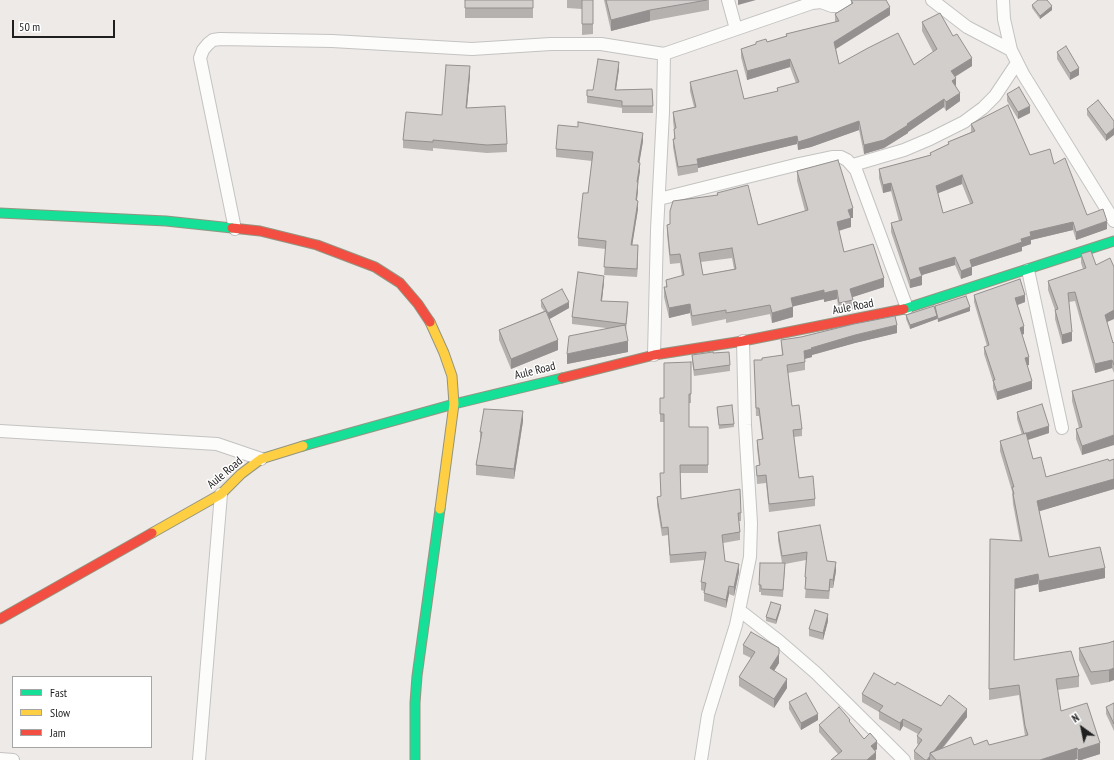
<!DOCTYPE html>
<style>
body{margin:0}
#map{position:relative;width:1114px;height:760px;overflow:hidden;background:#edeae7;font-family:"PT Sans Narrow",sans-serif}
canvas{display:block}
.legend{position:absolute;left:12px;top:676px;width:140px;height:72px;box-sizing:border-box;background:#fff;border:1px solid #a5a5a5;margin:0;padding:5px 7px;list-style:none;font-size:12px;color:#1f1f1f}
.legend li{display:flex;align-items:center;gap:8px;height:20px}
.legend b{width:20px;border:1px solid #a5a5a5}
.north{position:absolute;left:1062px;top:708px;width:40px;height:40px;-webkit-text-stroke:3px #fff;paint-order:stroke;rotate:327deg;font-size:11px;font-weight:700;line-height:16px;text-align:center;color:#1f1f1f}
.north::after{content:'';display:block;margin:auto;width:14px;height:18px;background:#1f1f1f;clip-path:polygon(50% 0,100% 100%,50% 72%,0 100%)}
.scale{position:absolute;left:12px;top:20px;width:103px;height:18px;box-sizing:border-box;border:2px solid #1f1f1f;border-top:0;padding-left:5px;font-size:12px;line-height:14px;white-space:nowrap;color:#1f1f1f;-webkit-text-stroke:3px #fff;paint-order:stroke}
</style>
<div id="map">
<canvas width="1114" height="760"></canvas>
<ul class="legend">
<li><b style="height:5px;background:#16e098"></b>Fast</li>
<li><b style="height:5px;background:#ffcf43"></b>Slow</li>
<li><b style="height:5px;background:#f24e42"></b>Jam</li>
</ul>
<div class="north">N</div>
<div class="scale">50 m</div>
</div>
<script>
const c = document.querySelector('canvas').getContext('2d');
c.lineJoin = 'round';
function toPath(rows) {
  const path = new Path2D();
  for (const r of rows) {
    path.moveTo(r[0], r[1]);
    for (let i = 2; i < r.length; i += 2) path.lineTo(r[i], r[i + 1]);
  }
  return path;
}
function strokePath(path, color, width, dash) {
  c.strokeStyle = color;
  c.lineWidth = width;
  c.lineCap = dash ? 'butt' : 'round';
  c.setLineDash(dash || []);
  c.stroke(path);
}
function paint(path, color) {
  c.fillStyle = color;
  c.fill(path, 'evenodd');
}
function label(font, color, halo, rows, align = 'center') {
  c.font = font + ' "PT Sans Narrow",sans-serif';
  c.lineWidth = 3;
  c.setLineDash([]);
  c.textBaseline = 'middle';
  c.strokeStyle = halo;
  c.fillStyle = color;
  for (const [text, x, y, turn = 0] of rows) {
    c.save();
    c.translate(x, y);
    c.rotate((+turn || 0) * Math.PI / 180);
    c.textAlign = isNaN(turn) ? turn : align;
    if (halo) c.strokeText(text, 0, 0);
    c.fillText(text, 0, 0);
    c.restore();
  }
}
const street = toPath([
 [728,0,736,29],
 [932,0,967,27,1011,50],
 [1003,0,1004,19,1011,50,1023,74,1114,221],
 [853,165,904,150,930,139,964,122,983,108,995,96,1017,63],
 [659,199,799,164,832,157,841,157,847,160,856,170,907,308],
 [235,229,200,58,203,50,208,44,213,40,220,39,332,41,472,49,551,44,601,44,664,54,812,3,821,2,832,6,838,6,851,0],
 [1028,270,1062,428],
 [654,355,657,230,663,112,664,54],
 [0,431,217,444,261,459],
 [739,610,779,641,816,673,904,760],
 [0,759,13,760],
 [199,760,221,494],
 [701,760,708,715,736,625,750,557,751,523,745,425,743,341]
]);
const fast = toPath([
 [0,213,166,221,232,228],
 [904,309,1114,241],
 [303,446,454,404,562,378],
 [415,760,415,703,417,676,440,509]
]);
const slow = toPath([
 [430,322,444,353,452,376,454,404,440,509],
 [152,533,221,494,241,474,261,459,303,446]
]);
const jam = toPath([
 [232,228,260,231,317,245,375,267,400,283,418,304,430,322],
 [562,378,654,355,743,341,904,309],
 [0,619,152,533]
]);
strokePath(street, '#c4c3c2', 14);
strokePath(fast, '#949580', 11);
strokePath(slow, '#949580', 11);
strokePath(jam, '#949580', 11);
strokePath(street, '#fcfcfb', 12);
strokePath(fast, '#16e098', 9);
strokePath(slow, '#ffcf43', 9);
strokePath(jam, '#f24e42', 9);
paint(toPath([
 [465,0,533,0,533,18,465,18],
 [567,0,593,0,593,34,582,35,582,9,567,8],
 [604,0,709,0,709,10,650,21,611,31],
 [851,0,890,15,836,49,839,64,914,65,933,52,922,31,922,22,953,36,972,66,955,77,956,86,960,101,946,111,944,107,908,132,908,133,884,148,864,154,859,130,811,147,798,150,797,144,698,168,698,172,678,176,673,147,673,139,674,139,674,129,673,121,673,112,694,107,690,91,690,82,744,99,777,92,777,88,796,83,790,67,747,80,741,57,741,49,756,44,756,42,767,42,786,36,786,34,835,22,835,14,851,4],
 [1032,5,1052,10,1040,19,1032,8],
 [1057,52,1079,75,1070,80,1057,59],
 [619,69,616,90,652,89,653,113,622,113,622,108,587,103,587,96,593,90],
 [470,75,467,108,507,144,507,152,487,153,433,148,433,151,403,148,403,140,442,115],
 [1007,94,1030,113,1018,119,1007,101],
 [1087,109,1114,121,1106,141,1087,115],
 [971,124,1030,155,1054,164,1087,215,1107,229,1076,240,1073,230,1031,240,1031,244,1022,247,1022,251,972,267,972,275,961,279,955,265,921,275,922,285,910,288,891,232,891,223,899,221,891,191,883,193,879,178,879,169,930,155,930,153,948,144,948,142,971,132],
 [962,184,970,204,943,213,938,193],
 [643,141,639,163,640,171,638,182,638,190,637,200,638,209,632,245,638,253,637,277,604,275,606,249,578,246,578,238,588,193,592,161,556,157,556,149],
 [797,171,853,218,851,218,851,227,839,231,844,252,884,287,852,297,853,309,839,312,837,299,824,302,824,299,793,306,793,317,772,323,770,314,726,323,726,319,692,326,690,313,669,318,664,297,664,287,666,287,666,280,682,276,680,263,670,264,667,234,667,225,670,224,670,211,717,195,717,193,758,225,805,211,797,181],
 [732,258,734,269,703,275,701,262],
 [1081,254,1107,322,1113,343,1114,342,1114,373,1112,368,1095,373,1075,301,1069,302,1072,341,1062,344,1055,319,1055,310,1048,290,1048,281,1083,269,1081,263],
 [604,282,602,301,628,309,626,331,628,352,567,364,606,328,572,324,572,317],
 [974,295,1025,302,1017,305,1024,334,1022,335,1029,365,1027,365,1032,389,997,400,993,388,993,382,984,354,984,347,987,346,974,302],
 [541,300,569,308,549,319,558,350,511,369,499,340,499,330,544,311,541,307],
 [935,306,970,311,938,322,937,317,937,319,910,329,906,319,906,315,935,310],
 [897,333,855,343,812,355,812,357,805,359,805,370,788,373,792,406,802,429,802,436,794,437,799,478,815,499,815,506,769,512,766,483,757,484,756,466,759,465,757,448,757,440,762,439,759,416,756,416,754,360,762,360,782,355,781,340],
 [692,355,730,365,730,371,694,376,692,361],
 [691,362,691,403,689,403,689,427,708,427,708,473,680,473,681,499,741,513,741,521,739,521,740,532,740,540,723,543,725,561,739,572,734,596,729,594,726,608,704,601,704,591,701,590,701,582,705,560,670,563,668,535,662,536,657,505,657,497,661,496,660,473,664,473,664,422,660,422,660,398,664,398],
 [1114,380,1082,455,1076,439,1076,429,1079,428,1072,401,1072,391],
 [717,407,734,424,734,427,719,429],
 [1017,412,1049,433,1028,440,1033,459,1046,477,1114,459,1114,489,1039,511,1049,557,1105,578,1039,592,1038,584,1015,589,1014,660,1079,676,1079,687,1057,690,1061,711,1100,754,1081,760,1078,760,1077,759,1074,760,915,760,914,759,914,751,918,745,917,743,917,736,918,734,903,726,900,731,879,719,879,712,862,702,862,694,895,685,967,717,943,748,974,745,989,745,1025,736,1019,695,989,700,989,689,1020,541,1013,504,1012,491,1000,451,1000,441,1022,435,1017,419],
 [523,421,514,479,476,475,476,465,480,441,480,432],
 [778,532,827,561,836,571,833,588,830,588,829,599,805,598,806,585,805,585,805,577,806,560,785,564,783,597,761,595,761,592,759,592,759,585,782,563,778,540],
 [781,608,776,624,766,621,766,617],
 [828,621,823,640,809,636,809,629],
 [1114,641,1109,682,1091,685,1079,660,1079,648,1108,643],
 [743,645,779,657,779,663,774,671,787,688,774,708,739,686,739,677,751,658,743,654],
 [789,702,818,720,801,730,789,709],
 [1114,703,1114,731,1106,714,1106,707],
 [850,723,864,739,877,749,875,751,876,759,875,760,831,760,838,754,819,732,819,725]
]), '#b5b1af');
paint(toPath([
 [738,0,756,0,738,5],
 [1052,6,1052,10,1040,19,1040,16],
 [890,7,890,15,834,50,834,42],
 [650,10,650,21,611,31,611,20],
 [972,58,972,66,951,79,951,71],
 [790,59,790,67,747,80,747,71],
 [619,62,619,69,615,96,615,90],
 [470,66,470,75,466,117,466,108],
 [1079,68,1079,75,1070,80,1070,73],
 [956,78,956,86,952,81],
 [960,93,960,101,946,111,946,102],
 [944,99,944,107,908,132,908,133,884,148,864,154,864,145,907,124],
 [1030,106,1030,113,1018,119,1018,112],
 [859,121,859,130,811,147,798,150,798,142],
 [1114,128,1114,135,1106,141,1106,135],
 [643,133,643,141,638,171,638,162],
 [797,136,797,144,698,168,697,159],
 [640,163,640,171,637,190,637,182],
 [962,175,962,184,936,194,936,186],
 [638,182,638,190,636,208,636,200],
 [891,183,891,191,883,193,883,185],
 [638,201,638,209,631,253,631,245],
 [853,208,853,218,851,218,851,227,837,231,837,222,848,210],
 [1107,221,1107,229,1076,240,1076,232],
 [1073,222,1073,230,1031,240,1031,244,1022,247,1022,251,972,267,972,275,961,279,961,271,970,260,1021,239,1030,232],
 [638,245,638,253,637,277,637,269],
 [955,257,955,265,919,276,919,268],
 [604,276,604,282,601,308,601,301],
 [922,276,922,285,910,288,910,280],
 [884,278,884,287,850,298,850,289],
 [824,290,824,299,791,307,791,298],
 [837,290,837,299,824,302,824,293],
 [1025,295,1025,302,1015,306,1015,298],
 [569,302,569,308,548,320,548,313],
 [690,304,690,313,669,318,669,308],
 [793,307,793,317,772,323,772,313],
 [970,307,970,311,938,322,938,319],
 [1114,310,1114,319,1105,323,1105,315],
 [937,316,937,319,910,329,910,325],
 [897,325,897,333,855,343,812,355,812,357,804,359,804,351,811,348,855,335],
 [1024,326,1024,334,1020,335,1020,328],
 [1072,332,1072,341,1062,344,1062,335],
 [558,340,558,350,511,369,511,359],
 [628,341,628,352,567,364,567,354],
 [1029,357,1029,365,1025,366,1025,358],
 [1112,360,1112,368,1095,373,1095,364],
 [1032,381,1032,389,997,400,997,392],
 [523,411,523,421,514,479,514,469],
 [1049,426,1049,433,1024,441,1024,434],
 [1114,435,1114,445,1082,455,1082,446],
 [1114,479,1114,489,1037,512,1037,501],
 [836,562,836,571,833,588,833,580],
 [739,564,739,572,734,596,734,587],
 [1105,568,1105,578,1039,592,1039,581],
 [1038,574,1038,584,1015,589,1015,579],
 [729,586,729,594,726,608,726,600],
 [781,605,781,608,776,624,776,620],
 [828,614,828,621,823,640,823,633],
 [779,648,779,663,770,677,770,668],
 [1114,668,1114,680,1109,682,1109,670],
 [787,679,787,688,774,708,774,699],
 [967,709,967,717,934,758,931,754],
 [818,714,818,720,801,730,801,723],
 [903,719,903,726,900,731,900,723],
 [877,741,877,749,871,754,871,746],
 [1100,743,1100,754,1081,760,1078,760,1078,750],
 [1077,748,1077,759,1074,760,1040,760],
 [876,752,876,759,875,760,867,760],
 [930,756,930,760,927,760]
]), '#93908f');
const building = toPath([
 [465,0,533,0,533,8,465,8,465,0],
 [582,0,593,0,593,24,582,24,582,0],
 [606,0,707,0,650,10,611,20,606,0],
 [851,0,886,0,890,7,834,42,839,64,868,48,898,33,914,65,937,49,922,22,940,13,953,36,957,34,972,58,951,71,956,78,952,81,960,93,946,102,944,99,907,124,908,125,884,140,864,145,859,121,811,138,798,142,797,136,697,159,698,164,678,167,673,139,675,139,674,129,676,128,673,112,696,107,690,82,737,70,744,99,778,91,777,88,799,82,790,59,747,71,741,49,756,44,756,42,766,39,767,42,787,36,786,34,839,21,835,14,853,3,851,0],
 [1038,0,1047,0,1052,6,1040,16,1032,5,1038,0],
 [1066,46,1079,68,1070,73,1057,52,1066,46],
 [598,59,619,62,615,90,652,89,653,106,622,106,622,101,587,96,587,90,593,90,598,59],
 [446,65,470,66,466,108,505,106,507,144,487,145,433,140,433,142,403,140,406,112,442,115,446,65],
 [1019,87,1030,106,1018,112,1007,94,1019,87],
 [1098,100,1114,121,1114,128,1106,135,1087,109,1098,100],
 [1008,105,1030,155,1050,149,1054,164,1065,158,1087,215,1103,209,1107,221,1076,232,1073,222,1030,232,1031,236,1021,239,1022,242,970,260,972,267,961,271,955,257,919,268,922,276,910,280,891,223,902,220,891,183,883,185,879,169,931,155,930,153,949,144,948,142,975,131,971,124,1008,105],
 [962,175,973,203,943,213,936,186,962,175],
 [578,122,643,133,638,162,640,163,637,182,638,182,636,200,638,201,631,245,638,245,637,269,604,267,606,241,578,238,583,193,588,193,593,152,556,149,558,125,578,127,578,122],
 [838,160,853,208,848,210,851,218,837,222,844,252,873,244,884,278,850,289,853,300,839,303,837,290,824,293,824,290,791,298,793,307,772,313,770,305,726,313,726,310,692,316,690,304,669,308,664,287,667,287,666,280,684,275,680,254,670,255,667,225,670,224,670,211,673,201,718,195,717,193,748,185,758,225,808,210,797,171,838,160],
 [732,248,736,269,703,275,699,253,732,248],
 [1091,251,1096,265,1110,258,1114,267,1114,310,1105,315,1113,343,1114,342,1114,365,1112,360,1095,364,1075,292,1068,293,1072,332,1062,335,1055,310,1058,309,1048,281,1086,268,1081,254,1091,251],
 [578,272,604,276,601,301,628,302,626,324,572,317,578,272],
 [1020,279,1025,295,1015,298,1024,326,1020,328,1029,357,1025,358,1032,381,997,392,993,380,995,380,984,347,989,345,974,295,1020,279],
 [562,289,569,302,548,313,541,300,562,289],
 [966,296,970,307,938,319,935,306,966,296],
 [934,306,937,316,910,325,906,315,934,306],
 [546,311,558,340,511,359,499,330,546,311],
 [895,316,897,325,855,335,811,348,812,349,804,351,805,362,787,365,792,406,799,405,802,429,793,430,799,478,813,476,815,499,769,504,766,475,757,476,756,466,760,465,757,440,763,439,759,408,756,408,754,360,762,360,762,358,783,355,781,340,801,337,854,324,895,316],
 [625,325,628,341,567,354,569,336,625,325],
 [713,352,713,353,729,352,730,365,694,370,692,355,713,352],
 [691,362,691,394,689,394,689,427,708,427,708,465,680,465,681,499,740,489,741,513,738,513,740,532,722,535,725,561,739,564,734,587,729,586,726,600,704,593,706,583,701,582,706,552,670,555,668,527,662,528,657,497,661,496,660,473,664,473,664,414,660,414,660,398,664,398,664,363,691,362],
 [1114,380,1114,435,1082,446,1076,429,1082,427,1072,391,1114,380],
 [1042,404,1049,426,1024,434,1017,412,1042,404],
 [732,405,734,424,719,425,717,407,732,405],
 [484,409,523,411,514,469,476,465,482,432,480,432,484,409],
 [1026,433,1033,459,1041,457,1046,477,1108,459,1109,461,1114,459,1114,479,1037,501,1049,557,1100,547,1105,568,1039,581,1038,574,1015,579,1014,660,1071,651,1079,676,1056,679,1061,711,1087,703,1100,743,1078,750,1077,748,1040,760,936,760,930,753,971,737,974,745,987,740,989,745,1028,735,1025,726,1019,685,989,689,990,539,1022,541,1013,494,1014,494,1012,487,1014,487,1000,441,1026,433],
 [820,525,827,561,836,562,833,580,830,579,829,591,805,589,806,577,805,577,807,552,782,556,778,532,820,525],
 [760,563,785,563,783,590,761,589,761,585,759,585,760,563],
 [771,602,781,605,776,620,766,617,771,602],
 [815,610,828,614,823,633,809,629,815,610],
 [751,632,779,648,779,654,770,668,787,679,774,699,739,677,755,652,743,645,751,632],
 [1114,641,1114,668,1109,670,1091,672,1079,648,1108,643,1114,641],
 [874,673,895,685,897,682,941,706,949,695,967,709,934,751,930,753,930,756,927,760,925,760,914,751,922,740,917,736,922,729,903,719,900,723,879,711,883,706,862,694,874,673],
 [806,693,818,714,801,723,789,702,806,693],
 [1114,703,1114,724,1106,707,1114,703],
 [839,707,850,720,849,721,864,739,870,733,877,741,871,746,876,752,867,760,831,760,842,751,819,725,839,707]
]);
paint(building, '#d2cecc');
strokePath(building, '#93908f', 1);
label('12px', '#1f1f1f', '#fff', [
 ["Aule Road",853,307,-11],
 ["Aule Road",535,371,-14],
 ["Aule Road",225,473,-40]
]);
</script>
